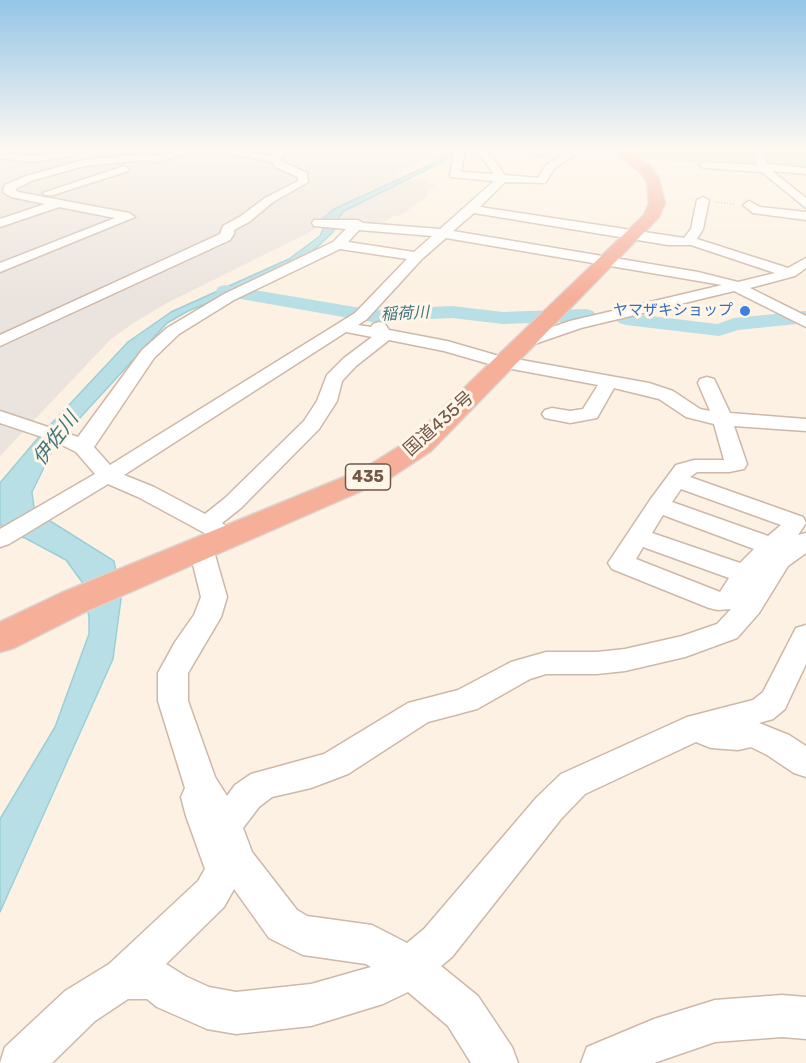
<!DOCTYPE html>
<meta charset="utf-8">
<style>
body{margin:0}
canvas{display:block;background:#fcf1e2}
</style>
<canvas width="806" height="1063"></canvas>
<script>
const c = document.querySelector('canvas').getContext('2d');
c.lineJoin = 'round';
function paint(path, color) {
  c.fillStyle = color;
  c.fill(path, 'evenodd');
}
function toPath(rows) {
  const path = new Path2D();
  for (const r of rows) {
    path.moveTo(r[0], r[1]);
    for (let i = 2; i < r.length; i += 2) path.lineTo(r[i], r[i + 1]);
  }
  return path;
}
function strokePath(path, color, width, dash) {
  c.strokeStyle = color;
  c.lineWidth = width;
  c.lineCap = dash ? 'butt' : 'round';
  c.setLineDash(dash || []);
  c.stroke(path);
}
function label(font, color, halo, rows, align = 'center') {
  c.font = font + ' Rubik,"Noto Sans JP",sans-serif';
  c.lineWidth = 6;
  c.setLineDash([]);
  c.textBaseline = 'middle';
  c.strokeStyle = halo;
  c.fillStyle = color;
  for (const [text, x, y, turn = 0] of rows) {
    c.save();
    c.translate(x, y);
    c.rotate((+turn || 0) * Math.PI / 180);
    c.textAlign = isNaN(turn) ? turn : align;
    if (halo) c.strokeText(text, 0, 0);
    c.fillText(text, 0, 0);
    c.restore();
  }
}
paint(toPath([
 [0,149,436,149,425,158,394,176,430,181,430,184,436,185,428,191,427,196,401,215,393,216,383,223,354,221,316,225,314,230,167,303,132,324,111,339,0,456]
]), '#ebe3dd');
paint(toPath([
 [624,149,752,149,757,167,639,159],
 [778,149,806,149,806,170,772,166,765,154]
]), '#d2e9c1');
const water = toPath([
 [449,149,455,149,444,161,344,211,339,217,333,232,313,251,213,301,188,311,167,323,55,445,32,492,34,507,47,519,114,561,121,599,113,659,0,912,0,819,55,727,89,634,89,617,82,582,66,560,25,538,14,535,0,525,0,483,38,438,128,342,171,312,289,259,320,236,324,227,321,220,334,209,432,164,441,158,449,149]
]);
paint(water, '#b7dfe5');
strokePath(water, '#9dcfd6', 1.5);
paint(toPath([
 [225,285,372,310,452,306,503,312,586,309,593,311,596,315,593,319,586,321,503,324,452,318,372,322,218,295,216,291,218,287,225,285],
 [806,311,806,323,738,330,719,336,626,325,619,323,616,319,619,315,626,313,717,324,734,318,806,311]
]), '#b7dfe5');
const minor = toPath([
 [187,149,204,149,157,162,144,160,84,166,34,180,15,189,18,192,129,213,135,217,0,272,0,263,115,218,59,207,0,227,0,219,45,204,11,197,3,192,5,185,26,176,83,160,144,154,157,156,187,149],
 [211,149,231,149,272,156,277,149,287,149,280,160,307,173,308,182,273,202,249,222,234,230,234,234,230,240,0,346,0,335,220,234,223,226,241,216,265,198,298,181,298,177,275,167,272,162,211,149],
 [455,149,465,149,461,172,494,174,476,149,486,149,505,175,538,178,546,165,562,155,559,149,569,149,572,156,554,169,545,183,505,182,480,207,684,238,691,229,697,200,703,197,709,200,703,229,697,239,788,268,806,258,806,268,795,276,750,288,806,316,806,327,734,291,581,328,526,347,520,346,518,342,520,338,570,321,722,285,446,238,422,259,367,319,358,325,371,327,373,324,379,322,385,324,389,330,447,341,499,356,649,383,673,391,700,409,710,411,698,383,700,379,707,377,714,379,716,383,730,413,806,419,806,431,734,426,747,464,744,469,729,472,697,472,690,477,803,517,806,523,798,535,806,533,806,553,788,566,759,613,737,638,685,657,625,671,597,674,546,674,530,679,477,709,428,722,348,774,311,788,272,797,259,807,243,828,252,852,297,910,307,916,372,925,407,943,424,929,537,797,561,774,687,717,753,700,763,692,796,628,806,625,806,664,789,700,785,709,773,719,759,723,789,735,806,746,806,777,794,773,767,755,751,747,738,750,711,748,696,742,585,794,561,819,452,957,441,966,478,996,512,1047,518,1063,471,1063,448,1026,408,992,383,1004,311,1026,236,1034,207,1029,157,1007,147,999,128,999,95,1021,52,1063,0,1063,5,1047,65,991,109,964,198,881,205,869,186,816,181,797,185,788,158,701,158,673,175,642,194,615,201,597,189,548,192,542,201,540,210,542,213,548,227,597,221,617,188,673,188,701,215,777,227,796,235,785,251,774,324,754,408,703,458,690,511,662,546,652,597,652,625,649,682,636,717,624,731,609,718,610,709,608,612,569,608,563,650,500,676,465,694,460,724,460,714,424,686,417,659,399,614,388,597,418,570,423,545,418,542,414,545,410,552,408,570,411,583,409,598,385,496,366,444,351,389,340,356,366,342,381,337,401,319,429,241,508,222,523,232,532,228,537,220,540,212,537,138,497,108,484,9,544,0,547,0,529,95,474,76,452,54,441,0,423,0,411,78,437,142,350,167,328,224,294,333,242,346,229,314,226,312,223,314,220,358,220,363,223,440,229,494,181,451,177,450,175,455,149],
 [474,213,668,245,691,245,775,273,738,282,698,272,453,231,474,213],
 [359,230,432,236,414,252,348,242,359,230],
 [340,249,407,259,355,313,110,465,94,447,154,358,179,334,234,300,340,249],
 [346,332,372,337,344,358,327,375,317,401,304,421,225,498,205,514,154,487,124,475,346,332],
 [681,489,781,525,768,536,672,502,681,489],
 [663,515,754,549,740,563,652,533,663,515],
 [643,547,729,578,720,592,636,559,643,547],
 [234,889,269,938,303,955,366,964,371,967,311,984,236,992,209,987,187,977,166,964,224,907,234,889],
 [541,149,556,149,537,156,532,153,541,149],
 [753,149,763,149,767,164,806,168,806,174,772,171,806,198,806,208,762,172,704,168,699,165,704,162,757,165,753,149],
 [69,151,74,154,72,156,32,162,0,158,0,152,32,156,69,151],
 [124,166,129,169,128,171,53,195,45,195,43,193,124,166],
 [749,201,760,207,806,212,806,220,753,213,743,205,749,201],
 [782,995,806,997,806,1039,782,1037,715,1042,654,1063,581,1063,587,1047,654,1019,715,1000,782,995]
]);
const highway = toPath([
 [612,149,626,149,650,166,659,179,665,203,659,217,431,451,390,478,366,489,87,611,14,648,0,652,0,622,61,593,344,477,368,466,411,439,644,215,649,203,647,182,640,172,612,149]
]);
strokePath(minor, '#cdb8a9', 3);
strokePath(highway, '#dbd3d0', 3);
strokePath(toPath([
 [715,202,736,204]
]), '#d5b19d', 1.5, [1, 2]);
paint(minor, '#fff');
paint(highway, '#f6af99');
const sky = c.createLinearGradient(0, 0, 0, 298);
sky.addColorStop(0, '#94c5e7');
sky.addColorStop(0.5, '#fef9f2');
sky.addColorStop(1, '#fef9f200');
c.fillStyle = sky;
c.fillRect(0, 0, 806, 298);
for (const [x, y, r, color] of [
 [745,311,6,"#3f7fe0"]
]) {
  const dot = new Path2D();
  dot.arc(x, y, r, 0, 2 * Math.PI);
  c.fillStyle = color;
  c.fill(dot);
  strokePath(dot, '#fff5e8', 2);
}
label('15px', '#366cbe', '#fff5e8', [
 ["ヤマザキショップ",733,311]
], 'right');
label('italic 16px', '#40777f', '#fff5e8', [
 ["稲荷川",405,314,-3]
]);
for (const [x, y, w] of [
 [368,477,45]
]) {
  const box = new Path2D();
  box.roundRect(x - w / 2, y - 13, w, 26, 4.5);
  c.fillStyle = '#fff5e8';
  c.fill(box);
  strokePath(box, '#735749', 1.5);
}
label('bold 16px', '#735749', null, [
 ["435",368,477]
]);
label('18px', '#735749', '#fff5e8', [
 ["国道435号",439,424,-42]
]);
label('italic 20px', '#40777f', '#fff5e8', [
 ["伊佐川",56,439,-53]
]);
</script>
